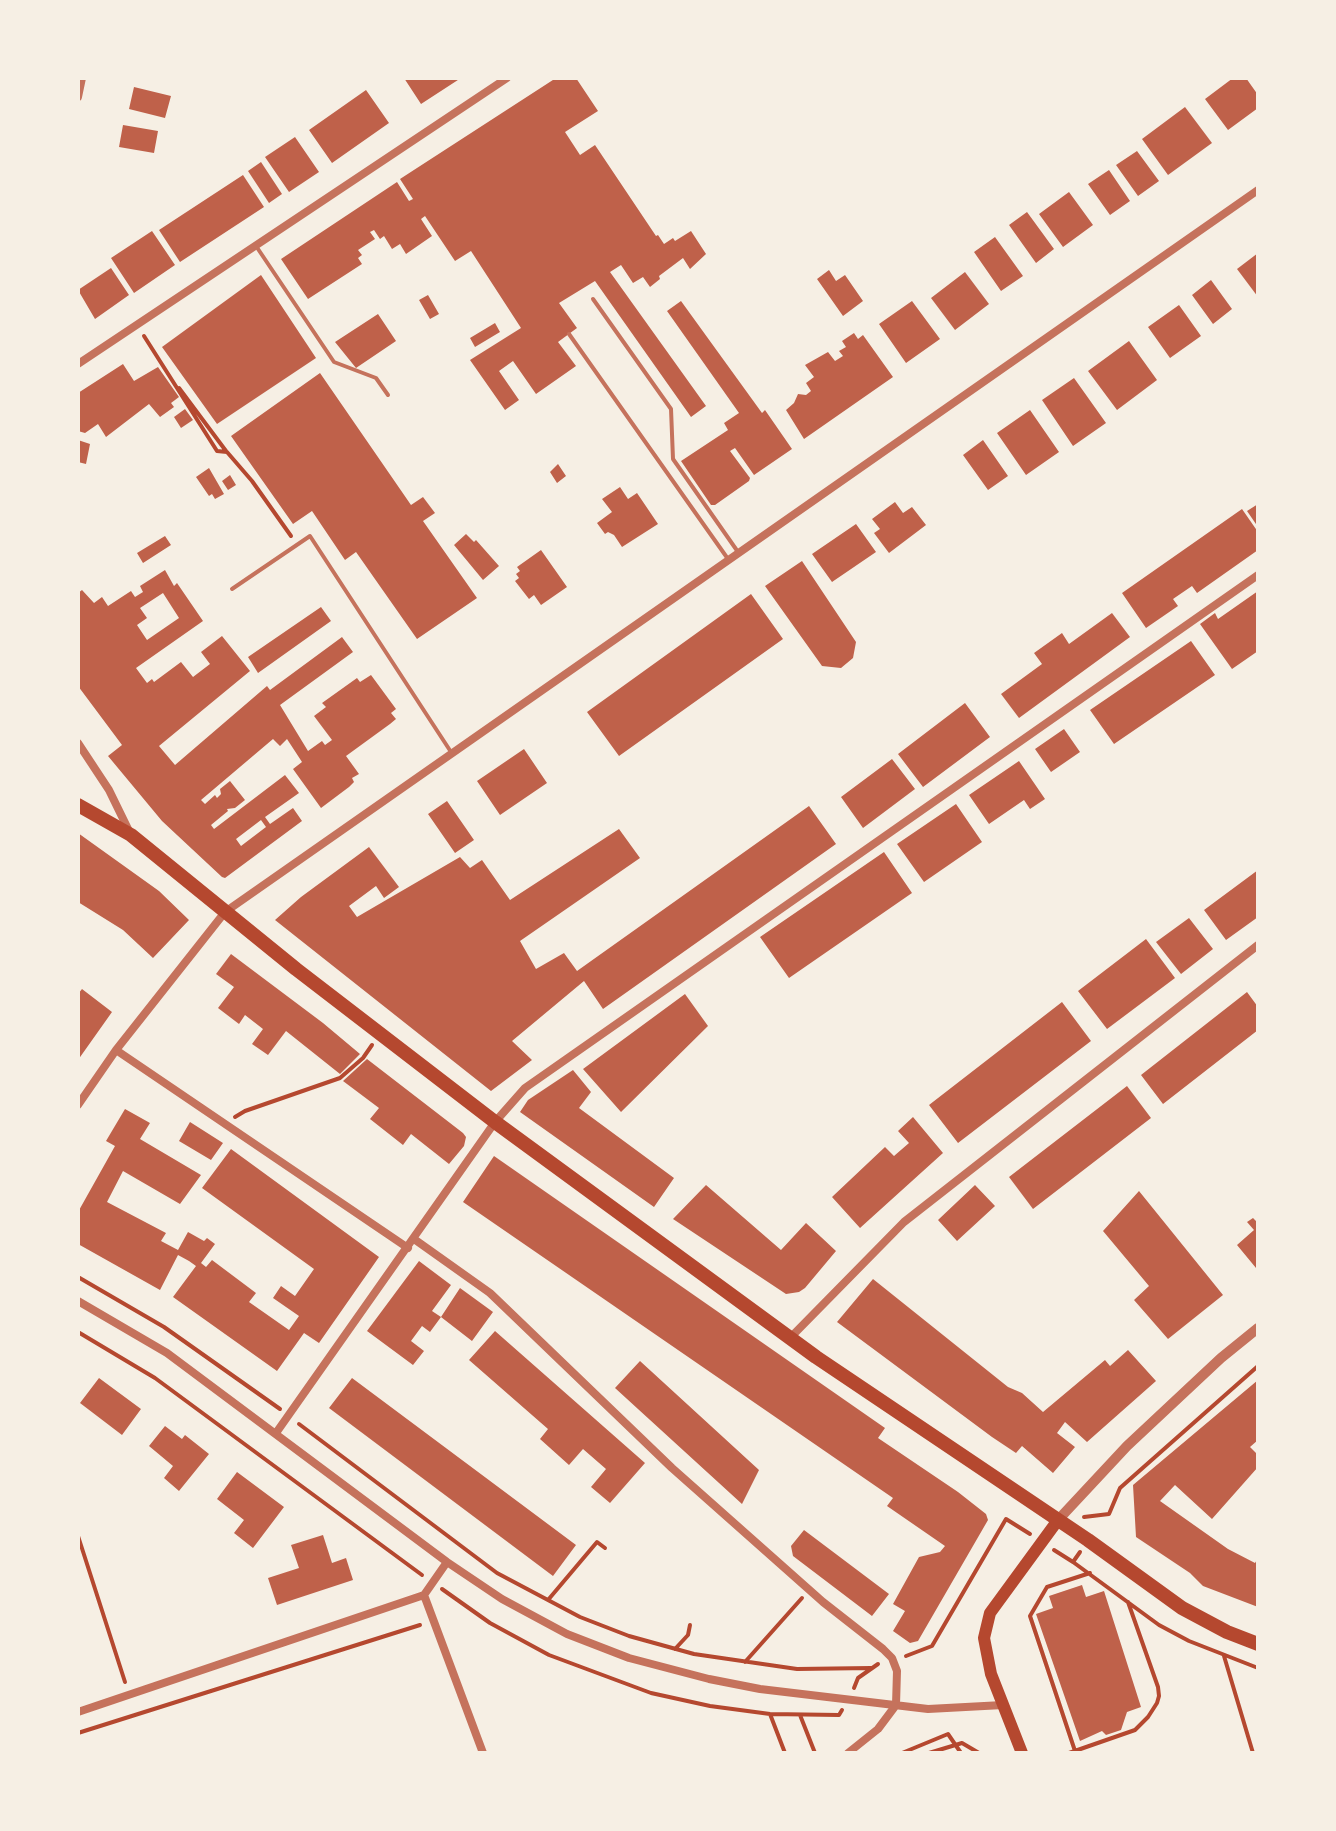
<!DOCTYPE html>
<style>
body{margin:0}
#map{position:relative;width:1336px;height:1831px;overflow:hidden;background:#f6efe4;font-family:"PT Sans Narrow",sans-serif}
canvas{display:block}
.frame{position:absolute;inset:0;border:80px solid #f6efe4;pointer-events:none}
</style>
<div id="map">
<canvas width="1336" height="1831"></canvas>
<div class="frame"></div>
</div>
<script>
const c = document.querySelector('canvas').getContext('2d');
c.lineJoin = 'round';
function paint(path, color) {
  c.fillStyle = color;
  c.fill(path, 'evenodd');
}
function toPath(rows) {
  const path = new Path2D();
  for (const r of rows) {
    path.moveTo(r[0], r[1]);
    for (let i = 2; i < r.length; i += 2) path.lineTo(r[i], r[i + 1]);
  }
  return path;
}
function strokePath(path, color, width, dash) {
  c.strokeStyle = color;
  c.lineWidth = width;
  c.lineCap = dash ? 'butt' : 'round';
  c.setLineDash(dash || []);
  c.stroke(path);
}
paint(toPath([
 [404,78,461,78,421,104],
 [556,78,576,78,598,111,565,132,580,155,595,145,656,236,658,235,664,244,673,238,675,241,691,231,706,254,690,269,683,258,659,276,660,279,650,287,643,277,633,283,621,265,610,272,706,406,691,417,595,281,559,303,577,328,558,342,576,366,536,394,513,361,499,371,519,400,505,410,470,360,521,328,471,251,455,261,425,216,421,219,432,236,406,254,400,244,392,249,384,236,380,239,374,230,370,232,375,239,358,250,362,255,358,258,362,264,308,299,281,259,397,182,409,201,413,199,400,179],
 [1233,78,1246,78,1258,95,1258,108,1228,130,1205,99],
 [134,87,171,96,165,118,129,109],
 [366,90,389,123,332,163,309,130],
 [1185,107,1212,143,1168,175,1142,139],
 [123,125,158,131,154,153,119,147],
 [295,137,319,172,289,192,265,157],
 [1137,151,1159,181,1138,196,1116,165],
 [261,162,282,194,269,203,248,171],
 [1109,170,1130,201,1110,215,1088,184],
 [243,175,264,207,180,262,159,230],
 [1069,192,1093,225,1063,247,1039,214],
 [1027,212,1054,249,1036,263,1009,225],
 [152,231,175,265,134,293,111,258],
 [995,237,1023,276,1001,291,974,252],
 [1258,253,1258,297,1237,269],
 [111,268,129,295,95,319,78,290],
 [829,270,836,281,845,275,863,301,843,316,817,279],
 [965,272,989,304,955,330,931,298],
 [261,275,316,358,217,424,162,347],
 [1211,280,1232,309,1213,324,1192,295],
 [428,295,439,314,430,319,419,300],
 [681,301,762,413,765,410,792,449,754,475,735,448,730,451,750,478,749,481,715,505,711,505,681,461,728,430,724,423,739,413,667,311],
 [912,301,940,339,906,363,879,324],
 [1179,305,1201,336,1170,358,1148,327],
 [378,314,396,341,356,368,335,342],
 [495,323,500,332,475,347,470,338],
 [854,333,858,339,863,335,893,377,804,439,786,410,794,403,798,394,806,395,811,391,806,383,814,377,805,365,828,352,835,361,843,356,839,351,846,347,842,341],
 [1129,341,1157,380,1117,410,1088,371],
 [123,364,134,381,158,367,179,397,171,403,174,407,160,417,149,404,106,437,98,424,85,433,78,431,78,393],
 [320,373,411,505,423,497,435,513,423,521,477,598,417,639,356,552,345,560,312,511,293,524,231,436],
 [1074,378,1106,423,1073,446,1042,400],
 [185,409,193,420,181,428,174,417],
 [1030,410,1059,452,1026,475,997,433],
 [78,440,90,444,86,464,78,462],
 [983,440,1008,476,988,490,963,455],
 [558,464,566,476,557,483,550,472],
 [209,468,224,494,215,499,212,494,209,496,196,477],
 [230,475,236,485,228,490,222,481],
 [620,487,628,499,637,493,658,524,622,547,614,535,608,532,605,534,597,523,612,512,602,499],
 [895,502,903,513,912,507,926,525,889,553,874,533,880,529,872,519],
 [1258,504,1258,527,1247,511],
 [1242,509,1258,532,1258,550,1197,593,1192,586,1173,599,1178,606,1146,628,1122,593],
 [856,524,876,552,832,582,812,554],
 [466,534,474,542,476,540,499,566,483,580,454,545],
 [165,536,171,545,143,563,137,553],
 [541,550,567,587,541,605,534,595,529,599,515,581,519,578,516,574,520,571,517,567],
 [802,561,856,642,853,658,841,668,822,666,765,586],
 [165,570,174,586,177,583,203,621,136,668,147,683,152,679,154,682,181,662,193,677,210,664,201,652,222,636,250,671,159,746,175,765,267,686,270,690,342,637,353,652,280,705,308,751,322,741,325,745,332,740,314,716,326,707,322,703,357,678,360,682,371,675,396,709,391,713,396,719,390,724,346,756,359,774,352,778,354,782,349,787,321,808,293,769,302,762,287,739,280,746,273,739,201,800,205,804,215,795,217,798,221,794,220,789,230,781,245,800,235,808,227,809,228,811,211,825,214,829,285,775,299,793,265,817,270,824,293,808,302,821,225,878,222,877,162,821,108,756,122,745,78,686,78,593,82,590,94,603,102,597,108,606,131,591,135,597,143,592,140,586],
 [163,593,179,618,147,640,137,625,147,618,140,608],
 [261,820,266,827,241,846,236,839],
 [1258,591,1258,651,1232,669,1200,624,1215,613,1218,619],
 [751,594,783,639,619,756,587,712],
 [321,607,331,621,258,673,248,657],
 [1112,613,1130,637,1019,718,1001,694,1042,664,1034,653,1062,633,1069,644],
 [1191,641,1215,675,1114,744,1090,710],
 [965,703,990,737,923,787,898,754],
 [1064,729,1080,752,1051,772,1035,749],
 [524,749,547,783,500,815,477,781],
 [892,759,915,789,863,828,841,797],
 [1019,761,1045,799,1030,809,1024,800,989,824,969,795],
 [447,801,474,840,455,853,428,814],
 [956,804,982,842,924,882,897,844],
 [809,806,836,844,603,1009,584,981,512,1041,532,1060,491,1091,275,920,301,897,369,847,399,887,384,898,376,886,349,906,357,917,460,857,470,868,482,860,510,900,619,829,640,858,520,941,536,969,564,953,577,971],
 [78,833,159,891,189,920,153,958,123,930,78,902],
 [884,852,912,893,789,978,760,937],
 [1258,870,1258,917,1226,940,1204,910],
 [1189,918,1213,949,1181,974,1156,942],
 [1146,939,1175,978,1107,1029,1078,991],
 [231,954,323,1023,360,1054,340,1074,286,1031,268,1055,252,1044,263,1029,245,1015,239,1024,218,1008,234,987,216,974],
 [82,989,112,1012,78,1060,78,994],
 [1247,992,1258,1007,1258,1030,1163,1104,1141,1075],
 [685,994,708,1026,621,1112,583,1069],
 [1062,1002,1091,1041,958,1143,929,1105],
 [367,1059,463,1133,466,1137,464,1146,449,1164,411,1134,403,1145,370,1119,379,1108,343,1081],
 [573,1070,591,1092,579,1108,674,1178,654,1207,520,1112,528,1100],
 [1127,1086,1151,1118,1033,1209,1009,1177],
 [125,1109,150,1123,140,1139,201,1175,180,1204,123,1171,107,1202,166,1233,161,1241,178,1250,188,1232,204,1241,207,1238,215,1244,201,1263,206,1267,212,1260,256,1293,249,1302,289,1330,299,1316,273,1298,281,1286,295,1296,314,1269,202,1188,231,1149,379,1257,319,1343,304,1333,277,1371,173,1297,196,1266,189,1261,178,1255,160,1290,78,1244,78,1212,115,1146,106,1141],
 [913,1117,943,1153,860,1228,832,1197,885,1147,894,1156,909,1143,898,1131],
 [190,1122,223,1143,211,1160,179,1141],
 [494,1156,885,1428,878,1438,958,1492,986,1514,988,1520,918,1641,910,1643,893,1631,905,1611,893,1604,919,1557,940,1552,945,1546,887,1506,893,1498,463,1202],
 [706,1185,781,1250,806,1223,836,1251,805,1288,799,1292,786,1294,673,1219],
 [975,1185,995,1206,957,1241,938,1220],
 [1139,1191,1223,1295,1168,1339,1134,1300,1149,1286,1103,1231],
 [1253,1218,1258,1223,1256,1268,1237,1245,1254,1230,1247,1222],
 [419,1261,451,1285,432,1311,441,1317,430,1332,422,1326,411,1341,424,1351,413,1365,367,1331],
 [873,1279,1008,1387,1022,1393,1043,1412,1105,1360,1110,1366,1128,1350,1156,1381,1087,1442,1065,1422,1057,1433,1075,1447,1053,1473,1022,1446,1016,1453,992,1437,837,1322],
 [460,1288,493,1312,472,1341,441,1317],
 [495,1331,645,1463,610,1503,591,1487,606,1469,583,1449,569,1465,540,1439,548,1429,469,1360],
 [640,1361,759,1470,742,1504,615,1388],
 [99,1378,141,1409,122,1435,80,1403],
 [352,1378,576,1545,553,1576,329,1408],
 [1258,1380,1258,1440,1250,1447,1258,1455,1258,1467,1212,1519,1175,1485,1160,1501,1228,1549,1255,1563,1258,1558,1258,1607,1203,1586,1190,1573,1136,1537,1133,1485],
 [165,1426,182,1439,185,1435,209,1454,179,1491,164,1478,173,1466,149,1446],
 [237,1472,284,1507,253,1548,234,1533,244,1520,217,1499],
 [804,1530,889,1594,872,1616,793,1556,791,1546],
 [323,1535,332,1563,346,1558,353,1580,277,1605,268,1578,299,1568,291,1545],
 [1082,1585,1086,1597,1104,1591,1141,1707,1127,1712,1121,1730,1106,1735,1102,1731,1080,1741,1036,1614,1053,1608,1049,1596]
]), '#bf614a');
strokePath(toPath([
 [144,336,217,451,227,452,252,481,291,536],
 [179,388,226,451],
 [235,1117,245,1111,340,1078,363,1058,372,1045],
 [78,1277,164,1327,280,1409],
 [78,1332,155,1378,422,1575],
 [299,1424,497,1573,580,1617,629,1636,694,1654,797,1669,871,1668],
 [1084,1517,1109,1514,1120,1488,1258,1366],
 [78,1536,125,1682],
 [1054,1550,1073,1562],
 [1080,1552,1073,1562,1159,1625,1189,1641,1258,1668],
 [442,1589,490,1623,549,1655,651,1693,710,1706,770,1714,839,1715,842,1710],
 [548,1600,597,1542,605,1548],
 [675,1649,688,1635,690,1625],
 [906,1656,932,1646,1006,1519,1030,1534],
 [1224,1656,1253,1753],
 [745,1662,802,1598],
 [854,1688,858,1678,878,1664],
 [770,1714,785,1753],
 [800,1715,815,1753],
 [78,1733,420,1625],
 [1075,1751,1030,1616,1047,1587,1090,1573],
 [902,1753,948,1734,961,1753],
 [929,1753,962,1743,979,1753],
 [1069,1753,1135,1730,1148,1717,1157,1703,1159,1696,1158,1687,1128,1602]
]), '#b5482f', 4);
strokePath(toPath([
 [256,246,334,362,376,378,388,395],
 [593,299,671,409,673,459,738,552],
 [569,334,728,559],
 [232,589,310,536,451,752]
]), '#c5725c', 4);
strokePath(toPath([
 [78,97,82,78],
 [78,364,507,78],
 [78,743,109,790,129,831],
 [116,1050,408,1248],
 [78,1105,116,1050,225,912,1258,190],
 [414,1239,490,1293,672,1468,823,1602,883,1649,892,1658,897,1671,896,1705],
 [78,1301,167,1353,447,1562,502,1599,567,1634,629,1658,709,1679,760,1689,928,1709,1003,1705],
 [790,1338,904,1222,1258,945],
 [276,1433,495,1122,525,1088,1258,575],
 [424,1595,483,1753],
 [424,1595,447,1562],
 [78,1712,424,1595],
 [848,1753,878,1729,896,1705]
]), '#c5725c', 8);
strokePath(toPath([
 [1058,1520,1127,1446,1221,1358,1258,1328]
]), '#c5725c', 10);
strokePath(toPath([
 [1022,1753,991,1674,984,1638,990,1613,1058,1520]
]), '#b5482f', 12);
strokePath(toPath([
 [78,805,131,835,296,969,495,1122,816,1357,1088,1540,1182,1608,1227,1632,1258,1644]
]), '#b5482f', 14);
</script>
